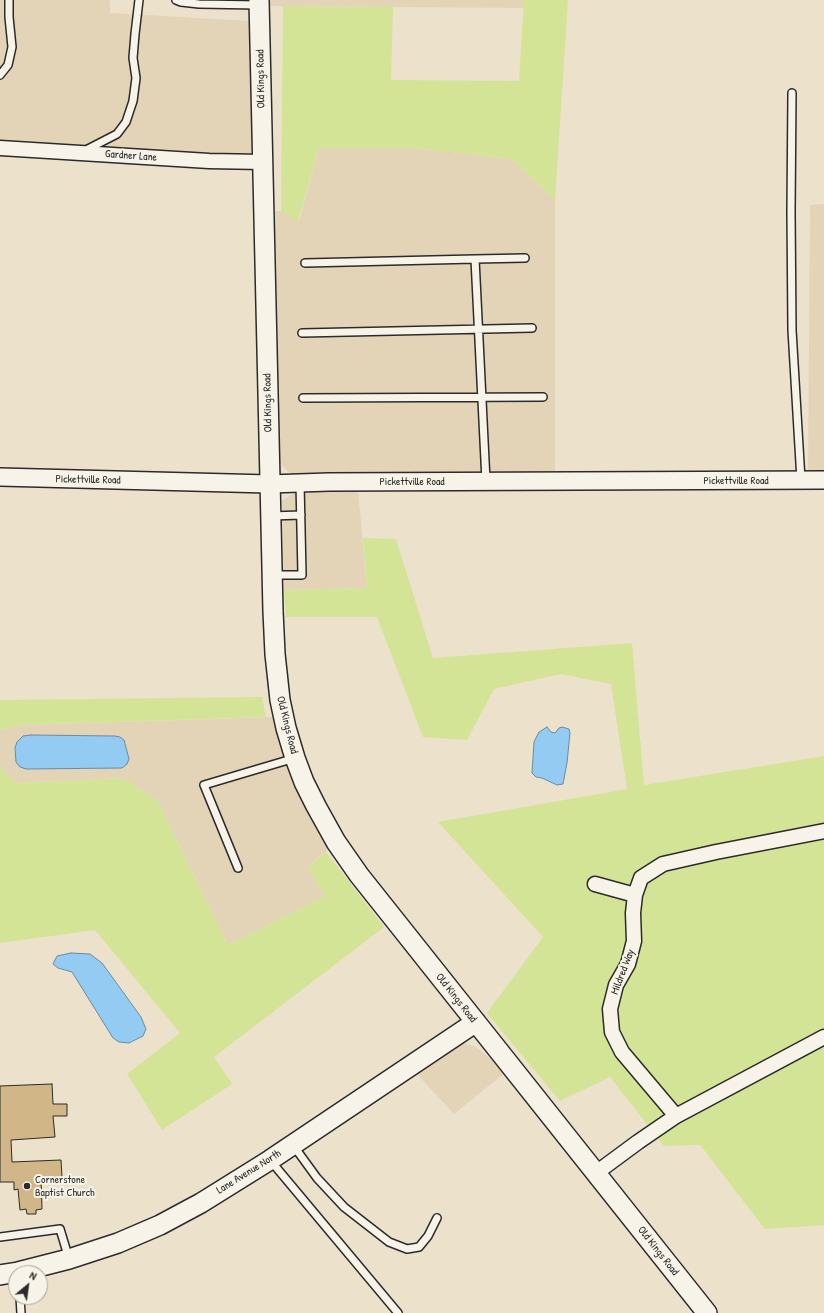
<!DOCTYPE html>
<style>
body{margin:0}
#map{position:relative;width:824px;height:1313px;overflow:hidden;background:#ece1cb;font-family:"Patrick Hand",sans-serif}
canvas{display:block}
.north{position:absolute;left:8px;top:1265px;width:40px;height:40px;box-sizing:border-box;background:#f7f3e8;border:1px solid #a5a39c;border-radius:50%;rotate:29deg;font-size:11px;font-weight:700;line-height:16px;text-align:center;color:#2b2b2b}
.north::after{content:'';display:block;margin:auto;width:14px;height:18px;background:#2b2b2b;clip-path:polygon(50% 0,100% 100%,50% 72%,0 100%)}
</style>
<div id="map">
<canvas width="824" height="1313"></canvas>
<div class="north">N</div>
</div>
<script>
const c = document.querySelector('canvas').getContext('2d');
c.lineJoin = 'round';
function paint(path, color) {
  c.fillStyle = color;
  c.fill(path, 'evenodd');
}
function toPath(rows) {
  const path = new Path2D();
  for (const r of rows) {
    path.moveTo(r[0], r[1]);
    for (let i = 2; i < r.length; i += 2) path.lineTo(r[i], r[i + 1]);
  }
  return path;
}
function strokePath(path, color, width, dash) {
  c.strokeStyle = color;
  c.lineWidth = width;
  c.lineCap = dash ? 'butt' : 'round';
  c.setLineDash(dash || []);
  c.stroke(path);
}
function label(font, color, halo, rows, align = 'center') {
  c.font = font + ' "Patrick Hand",sans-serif';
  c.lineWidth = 4;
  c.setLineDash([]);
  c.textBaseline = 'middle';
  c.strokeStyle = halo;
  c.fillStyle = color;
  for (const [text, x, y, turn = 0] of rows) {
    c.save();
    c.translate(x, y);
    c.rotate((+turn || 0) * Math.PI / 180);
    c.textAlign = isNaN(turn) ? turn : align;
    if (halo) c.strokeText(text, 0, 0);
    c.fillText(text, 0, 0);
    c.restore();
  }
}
paint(toPath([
 [0,0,110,0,110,13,250,21,254,159,0,143],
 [266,0,524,0,524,8,266,6],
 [319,148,416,148,512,159,555,200,555,476,294,475,285,469,279,461,276,449,269,211,281,211,299,221],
 [824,204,824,472,808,472,810,205],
 [299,490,358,490,367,588,284,590,282,501],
 [276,717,331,847,308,867,325,896,228,945,157,800,123,778,16,783,0,767,0,730,20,725],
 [463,1043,476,1047,506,1072,454,1114,416,1073]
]), '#e4d4b7');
paint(toPath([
 [524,0,568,0,555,200,512,159,416,148,319,148,298,222,281,211,283,6,393,7,391,80,519,81],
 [363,538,396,539,433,658,632,643,644,785,824,756,824,1225,765,1229,700,1145,664,1146,610,1077,560,1101,487,1013,543,937,438,822,627,789,611,684,561,674,494,689,467,740,423,737,377,617,286,617,284,590,367,588],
 [262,697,266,717,20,725,0,730,0,700],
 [0,750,0,767,16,783,123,778,157,800,228,945,325,896,308,867,326,852,384,927,214,1057,232,1084,162,1130,127,1074,180,1033,95,930,0,943]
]), '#d4e497');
const water = toPath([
 [547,727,551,732,555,733,559,728,562,727,569,729,570,733,567,763,563,784,557,785,542,778,536,777,532,773,534,742,539,732,547,727],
 [31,735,115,736,120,737,124,740,129,759,127,764,122,768,26,769,20,767,16,762,15,748,17,742,23,736,31,735],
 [71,953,90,954,102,963,141,1017,146,1029,143,1036,129,1043,119,1042,113,1038,72,972,58,968,53,964,57,956,71,953]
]);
paint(water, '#93cbf2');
strokePath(water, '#698ba2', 1);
const building = toPath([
 [52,1084,53,1104,67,1104,67,1116,53,1116,55,1137,11,1140,12,1162,61,1160,62,1177,41,1178,42,1209,36,1210,36,1214,27,1214,26,1209,20,1210,18,1189,14,1190,14,1182,0,1182,0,1086,52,1084]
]);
paint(building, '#d1b687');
strokePath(building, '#2b2b2b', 1);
const service = toPath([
 [176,0,181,2,199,4,259,5],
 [0,75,8,65,12,47,9,17,9,0],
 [792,93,791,211,792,330,801,480],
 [86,150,117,134,126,122,133,101,136,78,133,58,135,34,139,0],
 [475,259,525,258],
 [305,263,475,259,486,481],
 [302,333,532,328],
 [303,398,543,397],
 [271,516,301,515],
 [272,575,302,575,300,483],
 [238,868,204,785,295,758],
 [293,1145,317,1178,344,1207,389,1242,407,1249,419,1247,428,1236,437,1218],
 [270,1160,398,1313],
 [0,1237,60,1229,69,1259],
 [20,1297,21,1313]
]);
const minor = toPath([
 [0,148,209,161,263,162],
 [595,884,635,895],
 [676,1116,622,1052,612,1032,610,1009,616,985,628,964,634,941,633,913,635,895,641,878,663,864,716,852,824,831],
 [596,1173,638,1142,676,1116,824,1037]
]);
const tertiary = toPath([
 [0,477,269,484,329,482,824,480]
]);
const secondary = toPath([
 [259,0,273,611,275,654,280,700,286,728,295,758,304,782,316,806,336,842,359,875,707,1313],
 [0,1275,18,1272,69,1259,118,1243,160,1225,201,1203,270,1160,476,1022]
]);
strokePath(service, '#2b2b2b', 10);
strokePath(minor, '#2b2b2b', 17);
strokePath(tertiary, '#2b2b2b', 20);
strokePath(secondary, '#2b2b2b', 22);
strokePath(service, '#f7f3e8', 7);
strokePath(minor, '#f7f3e8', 14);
strokePath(tertiary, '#f7f3e8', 17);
strokePath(secondary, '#f7f3e8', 19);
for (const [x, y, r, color] of [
 [27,1186,4,"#2b2b2b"]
]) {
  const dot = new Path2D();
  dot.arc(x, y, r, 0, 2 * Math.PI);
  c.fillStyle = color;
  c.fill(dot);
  strokePath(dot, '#f7f3e8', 1.5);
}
label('11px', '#2b2b2b', '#f7f3e8', [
 ["Old Kings Road",261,79,-91],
 ["Gardner Lane",131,156,4],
 ["Old Kings Road",268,403,-91],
 ["Pickettville Road",88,480,1],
 ["Pickettville Road",736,481],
 ["Pickettville Road",412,482],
 ["Old Kings Road",287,725,76],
 ["Mildred Way",623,972,-69],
 ["Old Kings Road",456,998,52],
 ["Lane Avenue North",249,1172,-32],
 ["Old Kings Road",658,1251,52]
]);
label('11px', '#2b2b2b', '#f7f3e8', [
 ["Cornerstone",35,1180],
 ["Baptist Church",35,1193]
], 'left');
</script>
